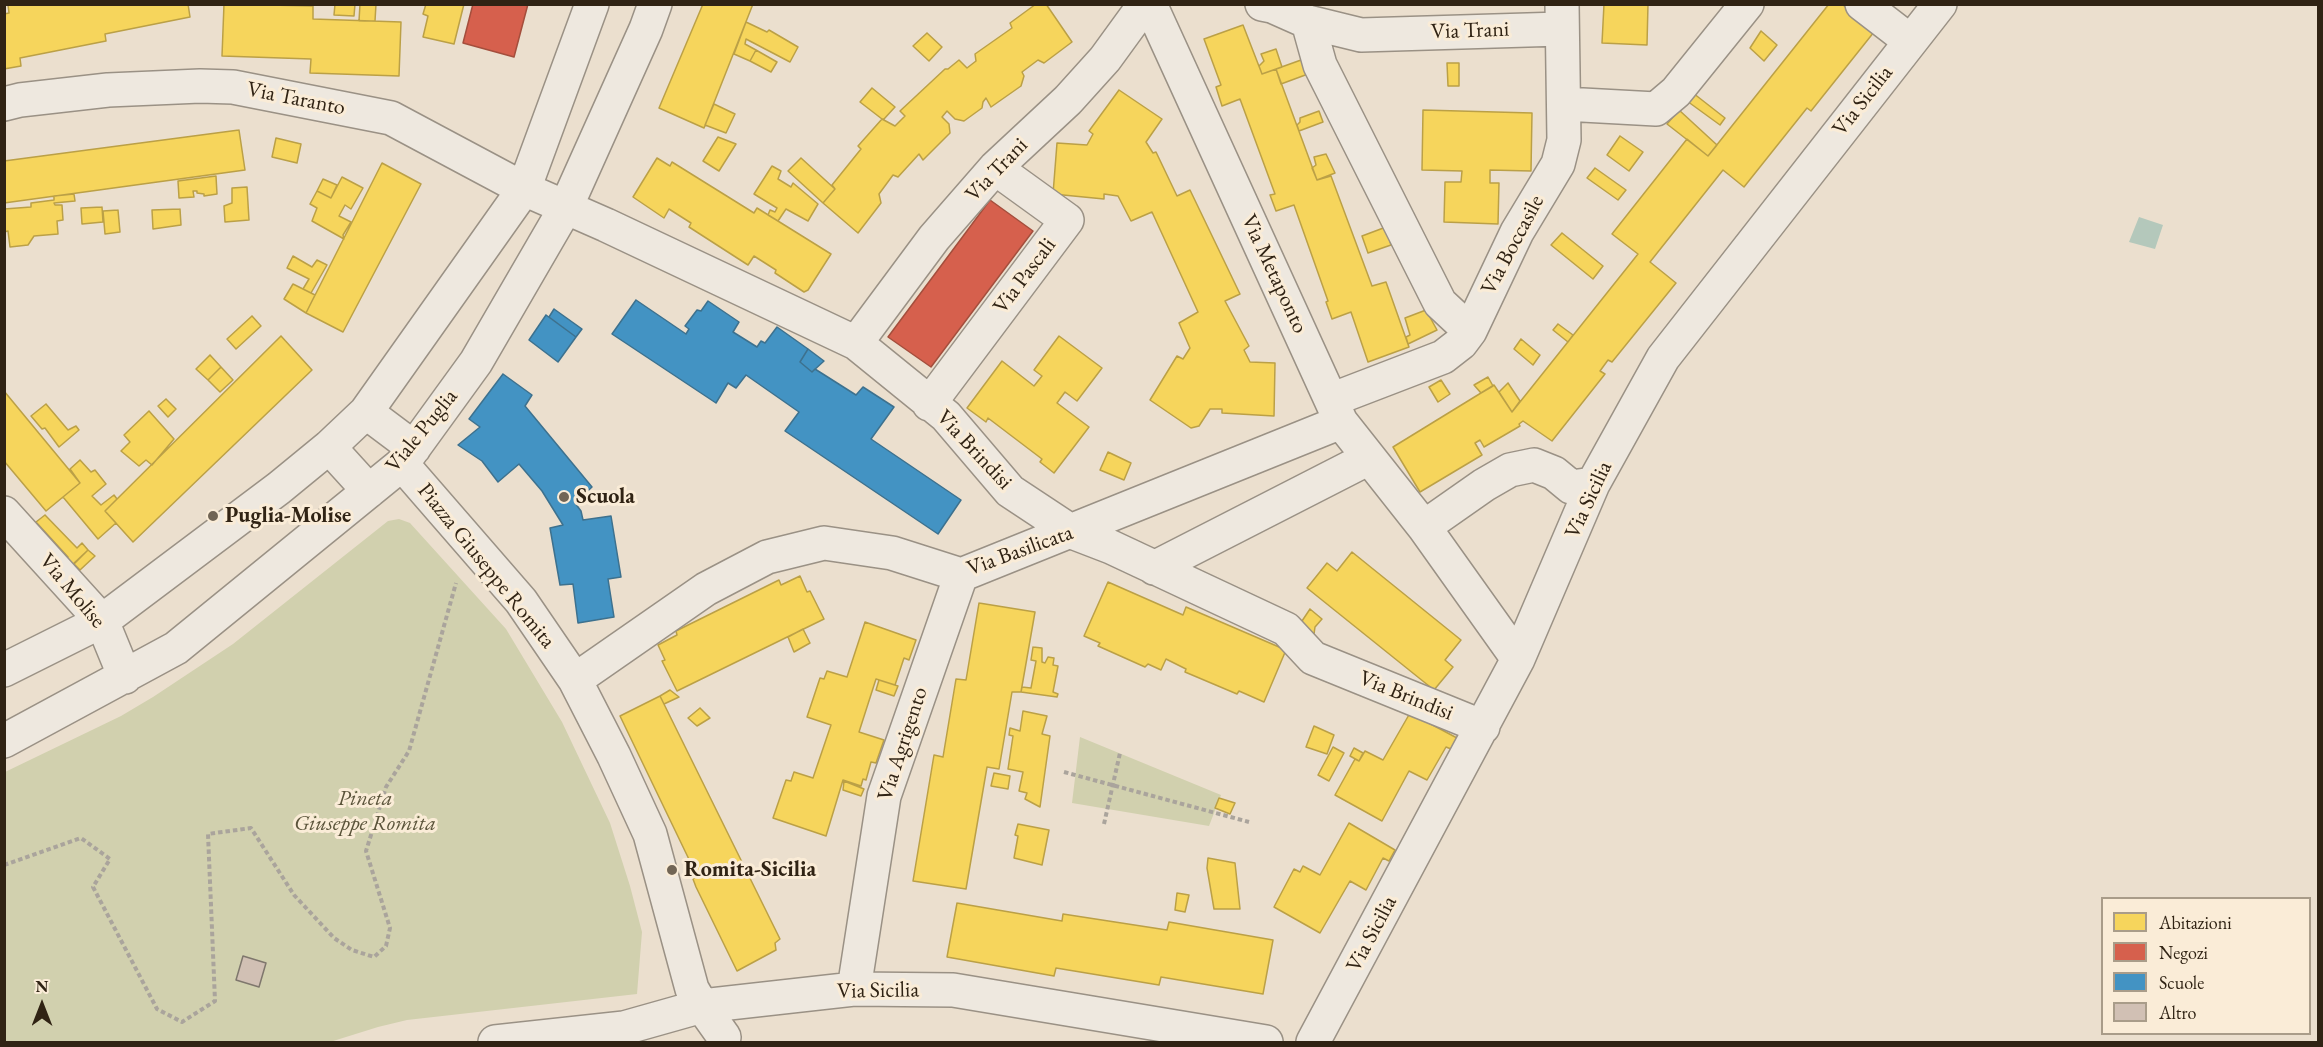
<!DOCTYPE html>
<style>
body{margin:0}
#map{position:relative;width:2323px;height:1047px;overflow:hidden;background:#ebdfce;font-family:"EB Garamond",serif}
canvas{display:block}
.frame{position:absolute;inset:0;border:6px solid #302314;pointer-events:none}
.legend{position:absolute;left:2101px;top:897px;width:210px;height:138px;box-sizing:border-box;background:#faecd7;border:2px solid #a99c89;margin:0;padding:8px 10px;list-style:none;font-size:18px;color:#302314}
.legend li{display:flex;align-items:center;gap:12px;height:30px}
.legend b{width:30px;border:2px solid #a99c89}
.north{position:absolute;left:12px;top:975px;width:60px;height:60px;-webkit-text-stroke:4px #faecd7;paint-order:stroke;rotate:0deg;font-size:16px;font-weight:700;line-height:24px;text-align:center;color:#302314}
.north::after{content:'';display:block;margin:auto;width:21px;height:27px;background:#302314;clip-path:polygon(50% 0,100% 100%,50% 72%,0 100%)}
</style>
<div id="map">
<canvas width="2323" height="1047"></canvas>
<div class="frame"></div>
<ul class="legend">
<li><b style="height:16px;background:#f6d55c"></b>Abitazioni</li>
<li><b style="height:16px;background:#d6604d"></b>Negozi</li>
<li><b style="height:16px;background:#4393c3"></b>Scuole</li>
<li><b style="height:16px;background:#d1c0b4"></b>Altro</li>
</ul>
<div class="north">N</div>
</div>
<script>
const c = document.querySelector('canvas').getContext('2d');
c.lineJoin = 'round';
function paint(path, color) {
  c.fillStyle = color;
  c.fill(path, 'evenodd');
}
function toPath(rows) {
  const path = new Path2D();
  for (const r of rows) {
    path.moveTo(r[0], r[1]);
    for (let i = 2; i < r.length; i += 2) path.lineTo(r[i], r[i + 1]);
  }
  return path;
}
function strokePath(path, color, width, dash) {
  c.strokeStyle = color;
  c.lineWidth = width;
  c.lineCap = dash ? 'butt' : 'round';
  c.setLineDash(dash || []);
  c.stroke(path);
}
function label(font, color, halo, rows, align = 'center') {
  c.font = font + ' "EB Garamond",serif';
  c.lineWidth = 6;
  c.setLineDash([]);
  c.textBaseline = 'middle';
  c.strokeStyle = halo;
  c.fillStyle = color;
  for (const [text, x, y, turn = 0] of rows) {
    c.save();
    c.translate(x, y);
    c.rotate((+turn || 0) * Math.PI / 180);
    c.textAlign = isNaN(turn) ? turn : align;
    if (halo) c.strokeText(text, 0, 0);
    c.fillText(text, 0, 0);
    c.restore();
  }
}
paint(toPath([
 [399,519,410,523,506,629,562,722,610,823,630,886,642,932,637,994,407,1020,378,1027,330,1042,5,1042,5,772,121,716,153,697,233,644,388,521],
 [1080,737,1221,795,1209,826,1072,803]
]), '#d1d0ae');
paint(toPath([
 [2139,217,2163,225,2155,249,2129,242]
]), '#b4c8bb');
const homes = toPath([
 [188,4,190,17,105,34,106,41,20,58,21,66,4,69,4,14,9,13,8,5,188,4],
 [224,4,313,6,313,19,401,22,399,76,310,73,311,59,222,56,224,4],
 [335,4,355,4,354,16,334,15,335,4],
 [360,4,376,4,375,21,359,21,360,4],
 [426,4,464,4,454,44,423,37,428,16,423,14,426,4],
 [703,4,753,4,704,128,659,108,703,4],
 [1036,4,1046,4,1072,42,1044,63,1038,60,1022,72,1024,76,1021,86,991,107,986,98,983,102,982,108,964,121,955,119,947,111,942,117,949,124,950,133,923,160,919,154,898,177,893,175,879,194,881,203,858,233,823,203,835,189,832,185,861,149,858,146,882,119,895,126,905,116,900,111,945,69,948,69,959,60,967,68,976,61,975,54,1012,28,1010,23,1036,4],
 [1604,4,1648,4,1647,45,1602,43,1604,4],
 [1829,4,1842,4,1874,32,1811,111,1807,108,1744,187,1723,170,1650,262,1676,283,1612,362,1608,360,1600,371,1605,374,1552,441,1523,421,1519,424,1520,426,1484,447,1480,440,1475,443,1482,455,1420,492,1393,447,1494,385,1512,412,1638,254,1612,234,1687,139,1708,156,1829,4],
 [746,22,767,32,769,30,798,47,790,62,746,39,745,44,756,50,750,61,734,54,746,22],
 [1243,25,1262,74,1276,69,1317,180,1331,176,1372,286,1386,282,1409,347,1368,362,1351,312,1332,319,1326,302,1328,301,1294,205,1276,211,1270,195,1275,194,1240,99,1222,106,1216,87,1221,85,1204,39,1243,25],
 [1761,31,1777,45,1764,61,1750,48,1761,31],
 [927,33,942,47,929,61,913,46,927,33],
 [1276,49,1282,67,1262,74,1259,66,1264,61,1261,54,1276,49],
 [756,50,777,62,771,72,750,61,756,50],
 [1301,60,1308,74,1281,84,1276,69,1301,60],
 [1447,63,1459,63,1459,86,1448,86,1447,63],
 [872,88,895,107,884,119,882,119,860,102,872,88],
 [1119,90,1162,119,1146,142,1153,153,1156,152,1177,196,1190,190,1240,294,1225,301,1249,346,1244,350,1250,362,1275,363,1274,416,1222,413,1222,409,1210,409,1199,426,1191,428,1150,400,1177,356,1183,359,1190,348,1179,323,1198,312,1152,212,1131,221,1118,196,1104,194,1104,199,1053,194,1057,143,1087,145,1093,134,1089,131,1119,90],
 [1693,93,1725,118,1720,125,1687,101,1693,93],
 [714,104,735,114,726,133,705,125,714,104],
 [1423,110,1532,113,1531,171,1490,170,1490,183,1499,183,1498,224,1444,222,1445,182,1461,182,1462,171,1422,170,1423,110],
 [1679,110,1717,145,1708,156,1667,124,1679,110],
 [1319,111,1323,122,1299,131,1297,125,1300,122,1300,118,1319,111],
 [239,130,245,170,4,203,4,161,239,130],
 [1620,136,1643,152,1629,171,1607,155,1620,136],
 [718,137,736,144,719,171,703,161,718,137],
 [276,138,301,144,297,163,272,157,276,138],
 [1326,154,1335,173,1317,180,1312,168,1316,165,1314,157,1326,154],
 [657,158,670,166,672,162,754,213,757,208,831,254,808,290,804,292,775,273,776,270,754,256,748,265,689,227,691,223,669,209,664,218,633,197,657,158],
 [801,158,835,189,823,203,788,171,801,158],
 [382,163,421,184,343,332,306,313,382,163],
 [772,166,781,171,778,179,791,187,793,183,818,204,808,221,786,209,778,221,768,215,770,210,775,212,777,208,754,194,772,166],
 [1595,168,1626,190,1618,200,1587,178,1595,168],
 [216,176,217,194,204,196,204,194,197,193,197,191,193,191,194,197,179,198,178,181,216,176],
 [342,177,363,188,351,209,345,205,339,216,351,222,343,235,344,239,312,221,317,208,310,204,317,191,331,198,342,177],
 [323,179,337,185,331,198,317,191,323,179],
 [247,187,249,220,225,222,224,206,232,203,232,188,247,187],
 [74,194,75,201,54,203,55,205,62,205,63,220,57,221,58,234,34,236,28,245,10,247,8,231,4,232,4,209,31,207,31,203,54,200,54,196,74,194],
 [102,207,103,222,82,224,81,208,102,207],
 [180,209,181,225,153,229,152,210,180,209],
 [118,210,120,232,105,234,103,211,118,210],
 [1386,227,1391,245,1368,253,1362,236,1386,227],
 [1562,233,1603,266,1593,279,1551,245,1562,233],
 [293,256,312,267,317,260,327,265,311,293,303,289,309,279,287,268,293,256],
 [293,284,315,295,306,313,284,299,293,284],
 [1426,310,1437,330,1408,344,1406,337,1410,335,1405,318,1426,310],
 [252,316,261,326,236,349,227,339,252,316],
 [1558,324,1573,335,1568,342,1553,330,1558,324],
 [281,336,312,370,133,542,105,511,281,336],
 [1059,336,1102,368,1077,401,1065,392,1057,403,1089,427,1054,473,1040,462,1042,459,988,418,986,422,967,408,1002,361,1034,386,1042,376,1034,370,1059,336],
 [1521,339,1540,355,1533,365,1514,349,1521,339],
 [210,355,221,367,208,380,196,369,210,355],
 [221,367,233,380,220,392,208,380,221,367],
 [1488,377,1493,386,1481,393,1474,385,1488,377],
 [1441,380,1450,394,1438,402,1429,387,1441,380],
 [1508,383,1520,401,1512,412,1499,392,1508,383],
 [4,391,80,483,46,511,4,461,4,391],
 [166,399,176,409,168,417,158,406,166,399],
 [46,404,68,430,76,426,79,430,59,447,45,428,42,429,31,416,46,404],
 [149,411,174,439,152,465,146,460,139,466,121,451,130,442,124,435,149,411],
 [1108,452,1131,463,1124,480,1100,470,1108,452],
 [80,460,91,472,95,470,106,484,92,496,101,505,114,495,117,499,105,511,116,523,98,539,63,497,80,483,70,469,80,460],
 [45,515,77,548,82,543,88,550,72,565,66,558,68,557,36,522,45,515],
 [88,550,95,556,80,570,74,564,88,550],
 [1352,552,1461,640,1445,660,1453,667,1434,690,1307,588,1327,563,1337,571,1352,552],
 [800,576,807,592,810,591,824,619,677,691,662,661,665,660,658,645,677,635,676,631,779,580,781,585,800,576],
 [1108,582,1183,615,1186,607,1286,650,1264,702,1239,691,1237,694,1185,672,1186,669,1166,659,1161,670,1148,664,1145,667,1098,646,1100,643,1084,636,1108,582],
 [979,603,1035,612,1021,692,1012,692,999,769,987,767,966,889,913,881,934,755,943,757,956,679,966,680,979,603],
 [1310,609,1322,619,1315,627,1314,634,1298,627,1310,609],
 [865,622,916,640,909,660,904,658,895,685,876,679,859,732,884,740,876,763,871,762,866,780,863,779,861,786,843,780,826,836,773,818,786,780,791,781,794,772,813,778,831,725,807,717,820,678,824,679,827,671,847,677,865,622],
 [803,629,810,643,794,652,788,637,803,629],
 [1033,647,1042,648,1042,662,1045,663,1048,657,1054,658,1053,665,1058,666,1053,692,1058,694,1057,697,1021,692,1022,687,1031,688,1036,661,1031,660,1033,647],
 [879,680,898,686,894,696,876,690,879,680],
 [670,690,679,697,664,704,660,696,670,690],
 [660,696,780,939,775,943,776,950,737,971,696,887,693,879,697,876,620,716,660,696],
 [700,708,710,718,697,726,688,718,700,708],
 [1023,711,1047,716,1042,734,1050,736,1040,807,1025,799,1027,793,1019,791,1023,772,1008,769,1013,736,1009,735,1010,728,1020,731,1023,711],
 [1410,713,1457,738,1451,749,1446,747,1427,780,1409,771,1382,821,1335,795,1355,759,1359,761,1365,751,1383,760,1410,713],
 [1314,726,1334,735,1327,754,1306,747,1314,726],
 [1333,747,1344,753,1329,781,1318,775,1333,747],
 [1354,748,1363,753,1359,761,1350,756,1354,748],
 [994,773,1010,776,1008,789,991,786,994,773],
 [844,781,864,789,861,796,843,790,844,781],
 [1219,798,1235,803,1230,814,1215,808,1219,798],
 [1349,823,1395,850,1389,861,1383,858,1366,890,1350,881,1320,933,1274,907,1294,869,1300,872,1303,866,1320,875,1349,823],
 [1018,824,1049,830,1042,865,1014,858,1018,836,1015,835,1018,824],
 [1208,858,1235,863,1240,909,1214,909,1207,868,1208,858],
 [1177,893,1189,895,1185,912,1175,910,1177,893],
 [957,903,1062,921,1063,914,1167,930,1169,922,1273,940,1263,994,1161,977,1159,985,1056,968,1054,976,947,957,957,903]
]);
paint(homes, '#f6d55c');
strokePath(homes, '#bba046', 1.5);
const shops = toPath([
 [473,4,528,4,514,57,463,43,473,4],
 [990,200,1033,231,931,367,888,337,990,200]
]);
paint(shops, '#d6604d');
strokePath(shops, '#a44e3c', 1.5);
const schools = toPath([
 [636,300,686,334,689,329,685,326,697,310,701,311,708,301,739,322,733,332,757,347,761,341,765,343,777,327,808,349,800,362,812,372,815,369,856,395,863,387,894,407,871,439,961,500,938,534,785,431,799,412,746,375,736,388,728,383,716,403,612,334,636,300],
 [554,309,582,329,576,337,549,317,554,309],
 [546,315,576,337,558,362,529,340,546,315],
 [808,349,824,361,812,372,800,362,808,349],
 [503,374,532,395,525,406,592,487,575,503,581,511,583,520,611,516,621,577,608,579,614,617,578,623,573,584,560,585,550,528,563,525,542,491,519,464,498,482,482,461,458,445,480,427,469,419,503,374]
]);
paint(schools, '#4393c3');
strokePath(schools, '#3d718e', 1.5);
const building = toPath([
 [243,956,266,963,259,987,236,980,243,956]
]);
paint(building, '#d1c0b4');
strokePath(building, '#7f776d', 1.5);
const minor = toPath([
 [1150,4,1341,422,1424,527,1518,659],
 [1262,4,1272,6,1308,22,1361,35,1561,29],
 [1862,4,1910,41],
 [1308,22,1320,65,1440,303,1470,331],
 [4,104,20,100,108,90,200,86,233,87,391,118,524,189,606,225,856,343,946,416,1010,491,1072,532,1111,547,1286,629,1313,658,1483,727],
 [1564,104,1656,109,1676,92,1747,4],
 [856,343,934,238,995,168,1068,100,1105,59,1145,4],
 [1331,400,1443,357,1461,343,1470,331,1517,232,1558,164,1564,140,1562,4],
 [929,404,1067,220,995,168],
 [366,412,414,448],
 [329,447,369,491],
 [402,464,521,601,575,680,614,756,650,834,692,989,702,1006,624,1028,495,1042],
 [4,513,102,621,125,677],
 [1424,527,1484,485,1510,470,1534,465,1554,473,1571,487,1593,484],
 [1154,568,1369,458],
 [4,670,102,621,279,488,329,447,366,412,524,189,592,4],
 [575,680,706,589,767,557,824,543,892,553,961,575,1341,422],
 [4,741,176,648,402,464,476,362,566,207,646,29,655,4],
 [854,989,884,796,961,575],
 [723,1042,724,1037,702,1006,854,989,953,990,1266,1042],
 [1313,1042,1518,659,1593,484,1663,358,1940,4]
]);
strokePath(minor, '#9a9185', 36);
strokePath(toPath([
 [1064,772,1249,822],
 [1104,824,1120,753],
 [4,865,81,838,110,859,93,887,157,1009,182,1022,215,1001,208,834,251,828,294,895,334,938,352,950,374,957,386,946,390,928,366,851,386,787,409,751,456,583]
]), '#aaa49c', 4, [4.5, 3]);
strokePath(minor, '#eee8df', 33);
for (const [x, y, r, color] of [
 [564,497,6,"#716555"],
 [213,516,6,"#716555"],
 [672,870,6,"#716555"]
]) {
  const dot = new Path2D();
  dot.arc(x, y, r, 0, 2 * Math.PI);
  c.fillStyle = color;
  c.fill(dot);
  strokePath(dot, '#faecd7', 2);
}
label('22px', '#302314', '#faecd7', [
 ["Via Trani",1470,31,-2],
 ["Via Taranto",296,99,11],
 ["Via Sicilia",1863,101,-52],
 ["Via Trani",997,170,-46],
 ["Via Boccasile",1513,245,-62],
 ["Via Metaponto",1274,274,65],
 ["Via Pascali",1025,276,-53],
 ["Viale Puglia",422,431,-51],
 ["Via Brindisi",974,450,47],
 ["Via Sicilia",1589,500,-65],
 ["Via Basilicata",1020,551,-20],
 ["Piazza Giuseppe Romita",486,566,51],
 ["Via Molise",72,591,50],
 ["Via Brindisi",1406,696,22],
 ["Via Agrigento",903,744,-72],
 ["Via Sicilia",1372,934,-62],
 ["Via Sicilia",878,991,-1]
]);
label('bold 22px', '#302314', '#faecd7', [
 ["Scuola",576,497],
 ["Puglia-Molise",225,516],
 ["Romita-Sicilia",684,870]
], 'left');
label('italic 22px', '#5a533a', '#faecd7', [
 ["Pineta",365,799],
 ["Giuseppe Romita",365,824]
]);
</script>
